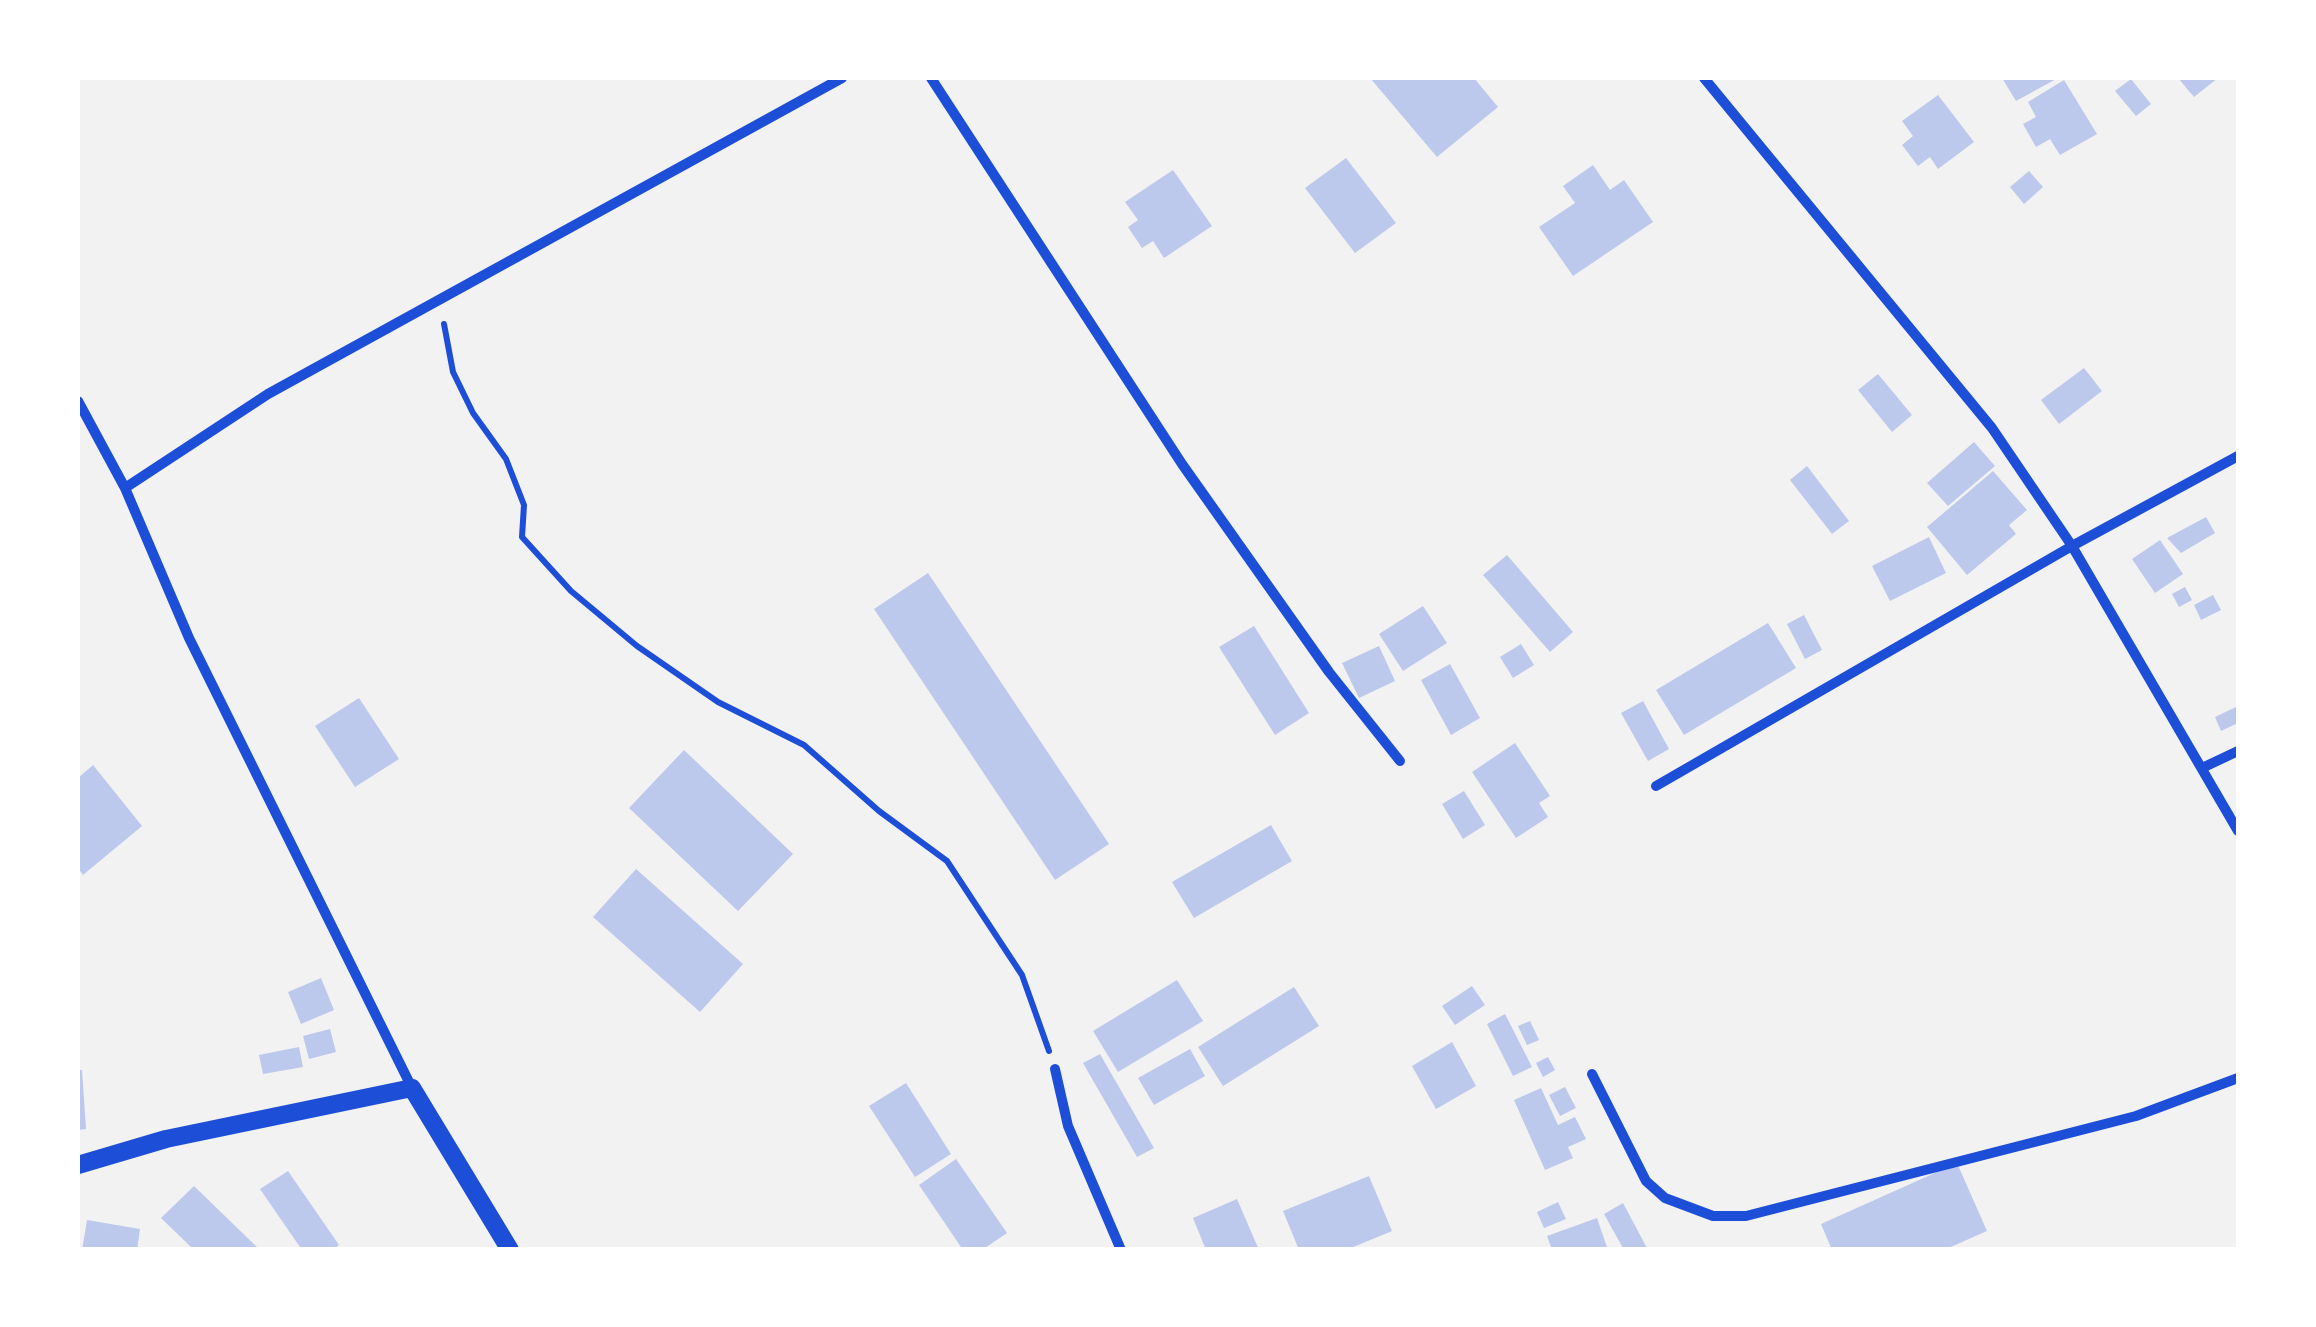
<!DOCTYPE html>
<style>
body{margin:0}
#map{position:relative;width:2316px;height:1327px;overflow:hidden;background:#f2f2f2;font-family:Literata,serif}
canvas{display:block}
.frame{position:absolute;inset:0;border:80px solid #fff;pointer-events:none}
</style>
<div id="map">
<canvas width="2316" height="1327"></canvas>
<div class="frame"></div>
</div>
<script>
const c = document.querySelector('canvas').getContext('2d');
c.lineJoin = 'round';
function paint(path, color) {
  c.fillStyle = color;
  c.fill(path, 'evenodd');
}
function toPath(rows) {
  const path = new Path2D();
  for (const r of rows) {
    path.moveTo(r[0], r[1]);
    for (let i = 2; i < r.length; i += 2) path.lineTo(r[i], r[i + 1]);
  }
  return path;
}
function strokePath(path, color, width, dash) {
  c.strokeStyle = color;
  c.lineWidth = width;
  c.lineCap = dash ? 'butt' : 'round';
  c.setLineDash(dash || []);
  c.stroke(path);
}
paint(toPath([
 [1370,78,1474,78,1498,107,1437,157],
 [2002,78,2058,78,2016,101],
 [2178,78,2218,78,2194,97],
 [2131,79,2151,104,2136,116,2115,91],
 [2064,80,2097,134,2060,155,2050,139,2036,147,2023,124,2036,117,2028,102],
 [1938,95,1974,142,1938,169,1930,157,1918,166,1902,145,1913,136,1902,121],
 [1346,158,1396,223,1355,253,1305,188],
 [1593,165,1610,190,1624,180,1653,222,1573,276,1539,227,1575,203,1563,186],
 [1173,170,1212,226,1164,258,1153,241,1142,248,1128,227,1138,220,1125,202],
 [2029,171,2043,187,2024,204,2010,187],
 [2084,368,2102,391,2059,424,2041,400],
 [1878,374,1912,415,1892,432,1858,390],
 [1974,442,1995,466,1948,506,1927,483],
 [1807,466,1849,521,1832,534,1790,480],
 [1993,471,2027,510,2009,525,2016,534,1967,575,1927,527],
 [2206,517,2215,533,2181,553,2167,538],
 [1929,537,1946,573,1890,601,1872,566],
 [2160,540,2183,574,2155,593,2132,559],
 [1507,555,1573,632,1550,652,1483,575],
 [928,573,1109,844,1055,880,874,609],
 [2185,587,2192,600,2179,607,2172,594],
 [2213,595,2221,610,2201,620,2194,605],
 [1423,606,1447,643,1403,671,1379,634],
 [1804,615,1822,650,1805,659,1787,624],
 [1768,623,1796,668,1684,735,1656,690],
 [1254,626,1309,713,1275,735,1219,647],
 [1521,644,1534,665,1513,678,1500,657],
 [1379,646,1395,681,1359,698,1342,663],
 [1450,664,1480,718,1451,735,1421,680],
 [359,698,399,759,355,787,315,726],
 [1643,701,1669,749,1648,761,1621,713],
 [2236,707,2238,723,2221,731,2215,717],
 [1515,743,1550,796,1539,803,1548,817,1516,838,1472,772],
 [684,750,793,854,738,911,629,808],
 [93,765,142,826,83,875,78,868,78,778],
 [1464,791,1485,825,1463,839,1442,804],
 [1271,825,1292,861,1194,918,1172,882],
 [636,869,743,964,700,1012,593,917],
 [321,978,334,1010,301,1024,288,992],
 [1177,980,1203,1021,1118,1072,1093,1031],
 [1472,986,1485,1005,1455,1025,1442,1006],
 [1294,987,1319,1026,1223,1086,1198,1047],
 [1505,1014,1532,1067,1513,1076,1487,1024],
 [1530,1021,1539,1040,1527,1045,1518,1026],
 [330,1029,336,1052,309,1059,303,1036],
 [1452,1042,1476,1086,1436,1109,1412,1066],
 [299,1047,303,1067,263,1074,259,1055],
 [1190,1049,1205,1076,1154,1105,1138,1078],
 [1100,1054,1154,1148,1137,1157,1083,1063],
 [1548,1057,1555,1070,1543,1077,1536,1063],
 [78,1070,82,1070,86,1129,78,1130],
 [906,1083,951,1154,915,1177,869,1106],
 [1565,1087,1576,1108,1560,1116,1549,1095],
 [1541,1088,1558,1125,1575,1117,1586,1139,1568,1147,1573,1158,1545,1170,1514,1100],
 [956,1159,1007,1233,982,1250,963,1250,919,1185],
 [1957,1163,1987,1231,1944,1250,1832,1250,1821,1224],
 [288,1171,339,1245,332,1250,302,1250,260,1189],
 [1369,1176,1392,1231,1346,1250,1299,1250,1283,1211],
 [194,1186,260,1250,194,1250,161,1218],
 [1237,1199,1259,1250,1206,1250,1193,1218],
 [1558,1202,1566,1219,1544,1228,1537,1212],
 [1623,1203,1648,1250,1624,1250,1604,1214],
 [1597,1218,1608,1250,1552,1250,1547,1236],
 [87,1220,140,1229,137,1250,82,1250]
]), '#bdc9ec');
strokePath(toPath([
 [444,324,453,372,473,413,506,459,524,505,522,537,571,591,637,646,718,702,804,745,879,811,947,861,1022,975,1049,1051]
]), '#1d4ed8', 6);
strokePath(toPath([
 [931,78,1182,464,1329,672,1400,761],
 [1704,78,1992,428,2072,546,2238,831],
 [78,401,125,488,189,638,412,1088],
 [125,488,268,394,842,78],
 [2202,768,2238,751],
 [1656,786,2072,546,2238,456],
 [1055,1069,1068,1126,1121,1250],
 [1592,1074,1646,1181,1665,1198,1713,1216,1746,1216,2136,1116,2238,1078]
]), '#1d4ed8', 10);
strokePath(toPath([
 [78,1165,166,1139,412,1088,510,1250]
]), '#1d4ed8', 18);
</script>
